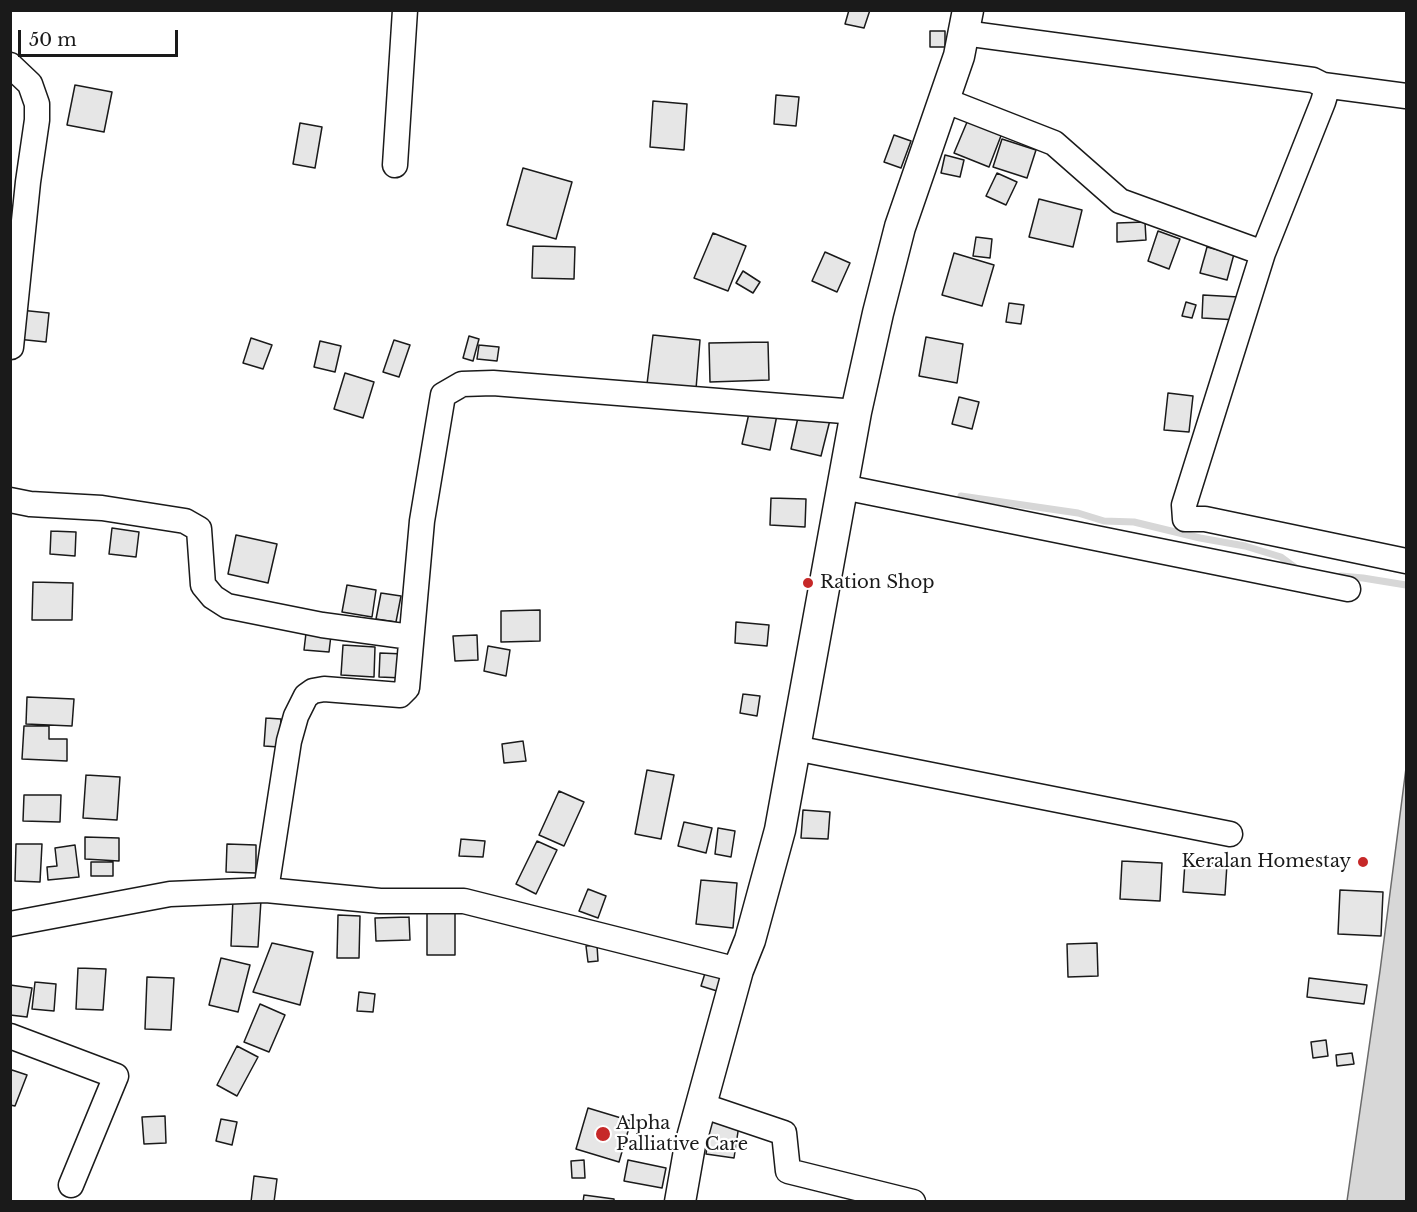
<!DOCTYPE html>
<style>
body{margin:0}
#map{position:relative;width:1417px;height:1212px;overflow:hidden;background:#fff;font-family:"Libre Baskerville",serif}
canvas{display:block}
.frame{position:absolute;inset:0;border:12px solid #1a1a1a;pointer-events:none}
.scale{position:absolute;left:18px;top:30px;width:160px;height:27px;box-sizing:border-box;border:3px solid #1a1a1a;border-top:0;padding-left:8px;font-size:18px;line-height:21px;white-space:nowrap;color:#1a1a1a;-webkit-text-stroke:4px #fff;paint-order:stroke}
</style>
<div id="map">
<canvas width="1417" height="1212"></canvas>
<div class="frame"></div>
<div class="scale">50 m</div>
</div>
<script>
const c = document.querySelector('canvas').getContext('2d');
c.lineJoin = 'round';
function paint(path, color) {
  c.fillStyle = color;
  c.fill(path, 'evenodd');
}
function toPath(rows) {
  const path = new Path2D();
  for (const r of rows) {
    path.moveTo(r[0], r[1]);
    for (let i = 2; i < r.length; i += 2) path.lineTo(r[i], r[i + 1]);
  }
  return path;
}
function strokePath(path, color, width, dash) {
  c.strokeStyle = color;
  c.lineWidth = width;
  c.lineCap = dash ? 'butt' : 'round';
  c.setLineDash(dash || []);
  c.stroke(path);
}
function label(font, color, halo, rows, align = 'center') {
  c.font = font + ' "Libre Baskerville",serif';
  c.lineWidth = 4.5;
  c.setLineDash([]);
  c.textBaseline = 'middle';
  c.strokeStyle = halo;
  c.fillStyle = color;
  for (const [text, x, y, turn = 0] of rows) {
    c.save();
    c.translate(x, y);
    c.rotate((+turn || 0) * Math.PI / 180);
    c.textAlign = isNaN(turn) ? turn : align;
    if (halo) c.strokeText(text, 0, 0);
    c.fillText(text, 0, 0);
    c.restore();
  }
}
const water = toPath([
 [1406,768,1406,1201,1347,1201,1380,971,1406,768]
]);
paint(water, '#d7d7d7');
strokePath(water, '#6a6a6a', 1.5);
strokePath(toPath([
 [961,496,1078,513,1104,521,1134,522,1200,538,1245,546,1281,557,1300,571],
 [1341,576,1363,578,1406,585]
]), '#d7d7d7', 7);
const building = toPath([
 [849,10,870,10,864,28,845,24,849,10],
 [930,31,945,31,945,47,930,47,930,31],
 [75,85,112,92,104,132,67,125,75,85],
 [776,95,799,97,796,126,774,124,776,95],
 [653,101,687,104,684,150,650,147,653,101],
 [970,115,1004,128,989,167,954,153,970,115],
 [300,123,322,127,315,168,293,164,300,123],
 [894,135,911,141,901,168,884,162,894,135],
 [1002,139,1036,150,1027,178,993,167,1002,139],
 [945,155,964,160,960,177,941,173,945,155],
 [523,168,572,182,556,239,507,225,523,168],
 [997,173,1017,182,1006,205,986,196,997,173],
 [1039,199,1082,210,1073,247,1029,237,1039,199],
 [1145,222,1146,240,1117,242,1117,223,1145,222],
 [1158,231,1180,239,1169,269,1148,261,1158,231],
 [713,233,746,246,728,291,694,278,713,233],
 [976,237,992,239,990,258,973,256,976,237],
 [533,246,575,247,574,279,532,278,533,246],
 [1207,247,1234,254,1227,280,1200,273,1207,247],
 [825,252,850,263,837,292,812,281,825,252],
 [954,253,994,265,982,306,942,295,954,253],
 [743,271,760,282,753,293,736,283,743,271],
 [1203,295,1239,297,1238,320,1202,318,1203,295],
 [1186,302,1196,305,1192,318,1182,316,1186,302],
 [1009,303,1024,305,1021,324,1006,322,1009,303],
 [20,310,49,313,46,342,17,339,20,310],
 [653,335,700,340,696,389,647,384,653,335],
 [469,336,479,339,473,361,463,358,469,336],
 [926,337,963,344,957,383,919,376,926,337],
 [251,338,272,345,263,369,243,363,251,338],
 [394,340,410,345,399,377,383,372,394,340],
 [320,341,341,346,335,372,314,367,320,341],
 [768,342,769,380,710,382,709,343,768,342],
 [479,345,499,347,497,361,477,359,479,345],
 [345,373,374,382,363,418,334,409,345,373],
 [1168,393,1193,396,1189,432,1164,430,1168,393],
 [959,397,979,402,972,429,952,424,959,397],
 [750,409,777,415,770,450,742,444,750,409],
 [799,413,830,420,821,456,791,449,799,413],
 [771,498,806,499,805,527,770,525,771,498],
 [112,528,139,532,136,557,109,554,112,528],
 [51,531,76,532,75,556,50,554,51,531],
 [236,535,277,544,268,583,228,574,236,535],
 [33,582,73,583,72,620,32,620,33,582],
 [347,585,376,590,372,617,342,612,347,585],
 [381,593,401,596,396,622,376,619,381,593],
 [540,610,540,641,501,642,501,611,540,610],
 [736,622,769,625,767,646,735,643,736,622],
 [306,633,331,635,329,652,304,650,306,633],
 [477,635,478,660,455,661,453,636,477,635],
 [343,645,375,647,374,677,341,675,343,645],
 [488,646,510,650,506,676,484,671,488,646],
 [380,653,404,654,403,678,379,677,380,653],
 [743,694,760,696,757,716,740,713,743,694],
 [27,697,74,699,72,726,26,724,27,697],
 [266,718,281,719,279,747,264,746,266,718],
 [24,726,49,726,49,739,67,739,67,761,22,759,24,726],
 [523,741,526,761,504,763,502,744,523,741],
 [647,770,674,775,661,839,635,834,647,770],
 [86,775,120,777,117,820,83,818,86,775],
 [559,791,584,802,564,846,539,835,559,791],
 [24,795,61,795,60,822,23,821,24,795],
 [803,810,830,812,828,839,801,838,803,810],
 [684,822,712,828,706,853,678,846,684,822],
 [718,828,735,831,731,857,715,854,718,828],
 [85,837,119,838,119,861,85,859,85,837],
 [461,839,485,841,483,857,459,856,461,839],
 [537,841,557,850,536,894,516,884,537,841],
 [16,844,42,844,40,882,15,881,16,844],
 [227,844,256,845,256,873,226,872,227,844],
 [75,845,79,877,48,880,47,867,57,866,55,848,75,845],
 [1122,861,1162,863,1160,901,1120,899,1122,861],
 [91,862,113,862,113,876,91,876,91,862],
 [1185,862,1227,864,1225,895,1183,892,1185,862],
 [701,880,737,883,733,928,696,924,701,880],
 [588,889,606,896,598,918,579,911,588,889],
 [1340,890,1383,892,1381,936,1338,934,1340,890],
 [233,898,261,900,258,947,231,946,233,898],
 [427,911,455,911,455,955,427,955,427,911],
 [338,915,360,916,359,958,337,958,338,915],
 [409,917,410,940,376,941,375,918,409,917],
 [272,943,313,952,300,1005,253,992,272,943],
 [1097,943,1098,976,1068,977,1067,944,1097,943],
 [597,945,598,961,588,962,586,946,597,945],
 [221,958,250,965,238,1012,209,1005,221,958],
 [78,968,106,969,103,1010,76,1009,78,968],
 [706,970,723,975,717,991,701,986,706,970],
 [147,977,174,978,171,1030,145,1029,147,977],
 [1309,978,1367,985,1364,1004,1307,997,1309,978],
 [35,982,56,984,54,1011,32,1009,35,982],
 [10,985,32,988,27,1017,10,1015,10,985],
 [359,992,375,994,373,1012,357,1011,359,992],
 [260,1004,285,1015,269,1052,244,1042,260,1004],
 [1326,1040,1328,1056,1313,1058,1311,1042,1326,1040],
 [237,1046,258,1057,237,1096,217,1085,237,1046],
 [1352,1053,1354,1064,1337,1066,1336,1055,1352,1053],
 [12,1070,27,1075,15,1106,10,1105,10,1074,12,1070],
 [588,1108,631,1121,619,1162,576,1149,588,1108],
 [165,1116,166,1143,144,1144,142,1117,165,1116],
 [221,1119,237,1122,232,1145,216,1141,221,1119],
 [711,1121,739,1125,734,1158,706,1154,711,1121],
 [584,1160,585,1178,572,1178,571,1161,584,1160],
 [628,1160,666,1168,662,1188,624,1181,628,1160],
 [254,1176,277,1179,274,1202,251,1202,254,1176],
 [584,1195,614,1199,614,1202,583,1202,584,1195]
]);
paint(building, '#e6e6e6');
strokePath(building, '#1a1a1a', 1.5);
const minor = toPath([
 [964,33,1313,80,1323,85,1326,92,1323,102,1263,253,1184,505,1185,519,1205,519,1406,561],
 [10,65,30,84,37,104,37,120,28,182,11,347],
 [1323,85,1406,96],
 [944,100,1054,143,1120,201,1263,253],
 [395,165,405,10],
 [843,487,1348,589],
 [10,500,30,504,102,508,185,521,199,529,203,585,213,597,227,606,322,625,411,637],
 [795,748,1230,834],
 [266,890,289,741,296,716,306,696,313,691,324,689,400,695,407,688,422,521,443,395,462,384,493,383,856,412],
 [10,924,170,894,266,890,380,901,464,901,738,970],
 [10,1036,116,1076,71,1185],
 [701,1105,784,1133,788,1171,913,1202]
]);
const major = toPath([
 [680,1202,690,1145,738,970,750,940,780,830,856,412,878,313,900,227,959,56,968,10]
]);
strokePath(minor, '#1a1a1a', 27);
strokePath(major, '#1a1a1a', 33);
strokePath(minor, '#fff', 24);
strokePath(major, '#fff', 30);
for (const [x, y, r, color] of [
 [808,583,6,"#c62828"],
 [1363,862,6,"#c62828"],
 [603,1134,8,"#c62828"]
]) {
  const dot = new Path2D();
  dot.arc(x, y, r, 0, 2 * Math.PI);
  c.fillStyle = color;
  c.fill(dot);
  strokePath(dot, '#fff', 2);
}
label('18px', '#1a1a1a', '#fff', [
 ["Ration Shop",820,583],
 ["Keralan Homestay",1351,862,"right"],
 ["Alpha",616,1124],
 ["Palliative Care",616,1145]
], 'left');
</script>
